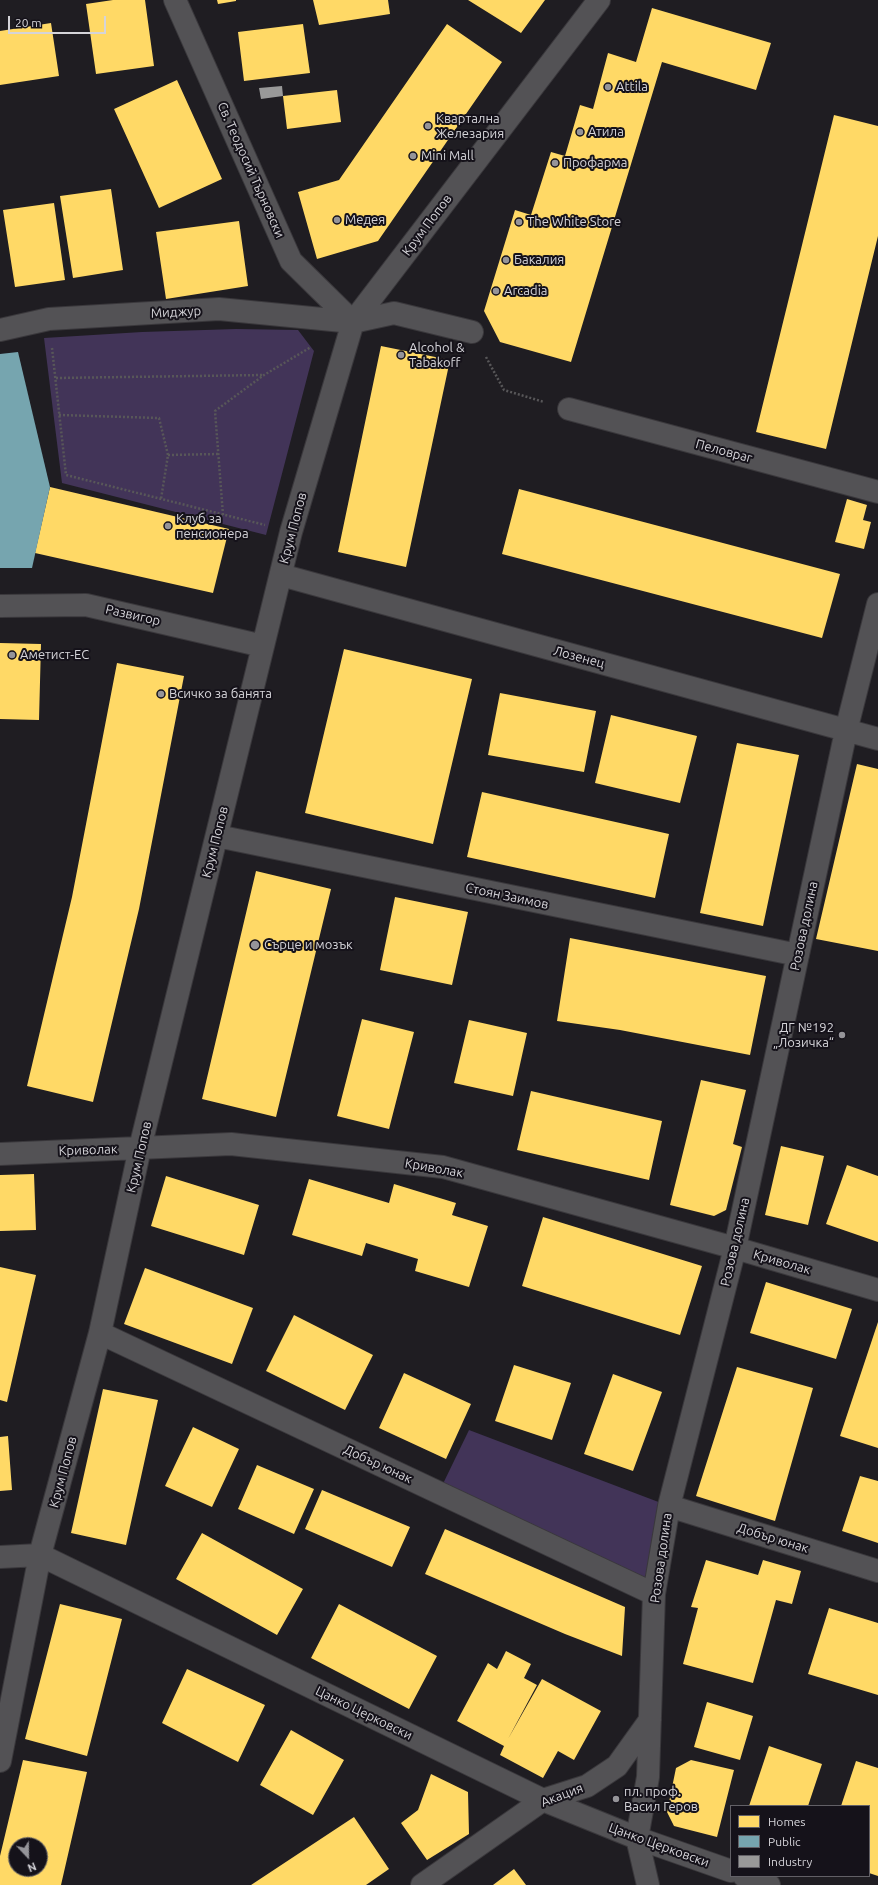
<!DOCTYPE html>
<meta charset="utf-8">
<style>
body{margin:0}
#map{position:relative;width:878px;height:1885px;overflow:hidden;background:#1f1d22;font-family:Ubuntu,sans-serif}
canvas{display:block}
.legend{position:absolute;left:730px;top:1805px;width:140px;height:72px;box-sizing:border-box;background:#15121a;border:1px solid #626066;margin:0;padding:5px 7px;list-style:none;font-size:12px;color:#d5d4d9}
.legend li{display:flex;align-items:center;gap:8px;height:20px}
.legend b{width:20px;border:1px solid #626066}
.north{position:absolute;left:8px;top:1837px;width:40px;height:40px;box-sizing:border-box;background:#15121a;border:1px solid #626066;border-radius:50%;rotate:158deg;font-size:11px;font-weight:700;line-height:16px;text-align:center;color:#d5d4d9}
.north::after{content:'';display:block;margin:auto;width:14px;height:18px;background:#959499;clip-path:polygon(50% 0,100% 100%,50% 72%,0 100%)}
.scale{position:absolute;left:8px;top:16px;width:98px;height:18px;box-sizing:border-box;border:2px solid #d5d4d9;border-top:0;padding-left:5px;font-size:12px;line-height:14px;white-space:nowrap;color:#d5d4d9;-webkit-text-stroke:3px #15121a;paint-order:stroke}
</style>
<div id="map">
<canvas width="878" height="1885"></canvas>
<ul class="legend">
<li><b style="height:11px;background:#ffd966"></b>Homes</li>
<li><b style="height:11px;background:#76a5af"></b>Public</li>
<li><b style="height:11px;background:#999"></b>Industry</li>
</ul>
<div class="north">N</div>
<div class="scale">20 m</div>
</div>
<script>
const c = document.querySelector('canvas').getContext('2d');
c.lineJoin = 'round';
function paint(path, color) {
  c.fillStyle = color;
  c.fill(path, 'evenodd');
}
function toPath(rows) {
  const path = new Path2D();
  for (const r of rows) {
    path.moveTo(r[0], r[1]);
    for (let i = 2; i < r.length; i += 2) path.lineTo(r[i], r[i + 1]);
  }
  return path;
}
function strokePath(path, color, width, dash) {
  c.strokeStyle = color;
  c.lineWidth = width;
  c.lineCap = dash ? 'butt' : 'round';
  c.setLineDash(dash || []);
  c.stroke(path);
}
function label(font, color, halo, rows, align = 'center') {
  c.font = font + ' Ubuntu,sans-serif';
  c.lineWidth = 4;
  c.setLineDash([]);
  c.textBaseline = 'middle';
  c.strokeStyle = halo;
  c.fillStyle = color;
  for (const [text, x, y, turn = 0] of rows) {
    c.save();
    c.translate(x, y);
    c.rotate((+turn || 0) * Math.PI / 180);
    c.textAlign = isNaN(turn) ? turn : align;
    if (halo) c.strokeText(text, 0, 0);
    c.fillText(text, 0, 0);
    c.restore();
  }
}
paint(toPath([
 [236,329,298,330,314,351,266,535,62,483,44,338,142,332],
 [469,1430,669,1506,654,1594,439,1492]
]), '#423458');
paint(toPath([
 [113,0,145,0,154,66,96,74,86,4],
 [217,0,236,0,236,1,218,4],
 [313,0,388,0,390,14,319,25],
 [468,0,545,0,521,33],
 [652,8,771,43,756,90,662,62,571,362,500,342,484,311,515,210,531,215,551,152,565,156,580,105,593,109,608,53,636,62],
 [51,23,59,76,0,85,0,31],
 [303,24,310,73,244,81,238,32],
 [447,24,502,62,378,241,317,259,298,192,339,180],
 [177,80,222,179,159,208,114,109],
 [337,90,341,122,287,129,283,96],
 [834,115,878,126,878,236,826,449,756,432],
 [111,189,123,270,73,278,60,196],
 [54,203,65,280,15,287,3,210],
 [239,221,248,286,166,299,156,232],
 [381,346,450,360,406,567,338,552],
 [50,487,229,529,213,593,35,553],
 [519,489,840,574,822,638,502,554],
 [847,499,867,505,863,520,871,522,864,549,835,542],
 [0,643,41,644,39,720,0,719],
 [344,649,472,679,433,844,305,813],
 [117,663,184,676,139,909,93,1102,27,1086,72,897],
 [500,693,596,711,584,772,488,755],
 [611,715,697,736,680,803,595,783],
 [737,743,799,755,763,926,700,913],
 [857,764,878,769,878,951,816,939],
 [482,792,669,834,655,898,467,857],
 [256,871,331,889,276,1117,202,1099],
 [395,897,468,912,452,985,380,970],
 [570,938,766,976,750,1055,620,1030,557,1021],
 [362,1019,414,1032,389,1129,337,1116],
 [469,1020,527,1033,513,1096,454,1083],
 [701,1080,746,1090,733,1144,742,1147,726,1210,714,1216,670,1205],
 [531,1091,662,1121,649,1180,517,1150],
 [781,1146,824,1156,808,1225,765,1215],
 [847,1165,878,1176,878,1242,826,1224],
 [34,1174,36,1230,0,1231,0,1175],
 [166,1176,259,1205,244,1255,151,1226],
 [309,1179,389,1203,394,1184,456,1203,452,1215,488,1226,469,1287,415,1271,418,1259,366,1243,362,1256,292,1235],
 [543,1217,702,1266,680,1335,522,1286],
 [0,1267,36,1275,7,1402,0,1400],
 [145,1268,253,1308,232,1364,124,1324],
 [766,1282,852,1309,836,1359,750,1333],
 [294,1315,373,1355,345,1410,266,1371],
 [878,1322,878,1448,840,1436],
 [514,1365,571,1383,552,1440,495,1421],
 [737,1367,813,1388,775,1521,696,1496],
 [404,1373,471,1404,446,1459,379,1428],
 [613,1374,662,1392,633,1471,584,1454],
 [103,1389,158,1400,126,1545,71,1533],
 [193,1427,239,1449,212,1507,165,1486],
 [8,1436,12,1490,0,1491,0,1437],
 [257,1465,314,1489,294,1534,238,1509],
 [860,1476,878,1481,878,1543,842,1531],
 [322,1490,410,1527,392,1567,305,1529],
 [445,1529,625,1607,622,1656,565,1634,425,1574],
 [202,1533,303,1589,277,1635,176,1579],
 [706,1560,758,1575,763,1560,801,1571,792,1604,776,1600,753,1683,683,1664,698,1608,691,1607],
 [60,1604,122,1619,87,1756,25,1739],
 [339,1604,437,1656,409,1709,311,1658],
 [829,1608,878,1623,878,1695,808,1674],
 [506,1651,531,1664,524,1678,537,1685,508,1739,542,1679,601,1711,574,1760,558,1751,543,1778,500,1755,504,1746,457,1721,488,1663,497,1669],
 [187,1669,265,1705,238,1762,162,1723],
 [707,1702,753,1716,740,1760,694,1747],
 [291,1730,344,1760,313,1815,260,1785],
 [769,1746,822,1764,808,1806,749,1806],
 [23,1760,87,1772,61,1885,0,1885,0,1856],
 [16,1845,40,1845,40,1869,16,1869],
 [691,1760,734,1770,717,1837,674,1826,667,1812,676,1768],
 [856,1761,878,1768,878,1876,869,1873,869,1806,841,1806],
 [431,1774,468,1792,469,1834,427,1860,401,1823,418,1810],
 [354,1817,389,1869,366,1885,251,1885],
 [514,1869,526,1885,493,1885]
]), '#ffd966');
paint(toPath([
 [18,352,50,487,32,568,0,568,0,354]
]), '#76a5af');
paint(toPath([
 [282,86,283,96,261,99,259,88]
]), '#999');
const minor = toPath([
 [175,0,291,261,353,322],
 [0,330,49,319,219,309,353,322,394,313,472,332],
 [569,409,878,492],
 [281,575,878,739],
 [0,606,86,605,263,646],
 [217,836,798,955],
 [0,1154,231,1144,443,1167,735,1248,878,1290],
 [100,1333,654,1594],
 [669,1506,878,1571],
 [0,1557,40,1555,543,1800,637,1838,731,1871],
 [0,1761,40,1555,100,1333,140,1148,291,532,353,322,599,0],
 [744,1876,769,1885],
 [422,1885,543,1800,587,1786,617,1766,650,1720],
 [648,1885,637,1838,648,1777,654,1594,669,1506,735,1248,846,731,878,604]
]);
strokePath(minor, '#3a383c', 24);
strokePath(toPath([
 [52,348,66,475,265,525],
 [486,357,504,390,544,402],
 [56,378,263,375],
 [59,415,159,418,168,455,161,499],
 [168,455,219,454],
 [223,515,215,411,264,375,311,347]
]), '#585759', 2.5, [2, 2]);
strokePath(minor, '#535255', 22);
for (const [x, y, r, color] of [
 [608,87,4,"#959499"],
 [428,126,4,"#959499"],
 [580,132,4,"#959499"],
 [413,156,4,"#959499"],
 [555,163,4,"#959499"],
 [337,220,4,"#959499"],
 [519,222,4,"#959499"],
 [506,260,4,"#959499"],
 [496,291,4,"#959499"],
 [401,355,4,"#959499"],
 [168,526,4,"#959499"],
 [12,655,4,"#959499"],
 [161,694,4,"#959499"],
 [255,945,5,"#959499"],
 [842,1035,4,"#959499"],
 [616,1799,4,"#959499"]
]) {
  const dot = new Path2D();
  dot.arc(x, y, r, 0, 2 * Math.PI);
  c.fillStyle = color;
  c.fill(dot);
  strokePath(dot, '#15121a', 1.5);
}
label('13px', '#d5d4d9', '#15121a', [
 ["Attila",616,87],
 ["Квартална",436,119],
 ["Железария",436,134],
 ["Атила",588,132],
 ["Mini Mall",421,156],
 ["Профарма",563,163],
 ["Медея",345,220],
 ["The White Store",527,222],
 ["Бакалия",514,260],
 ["Arcadia",504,291],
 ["Alcohol &",409,348],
 ["Tabakoff",409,363],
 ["Клуб за",176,519],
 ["пенсионера",176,534],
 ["Аметист-ЕС",20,655],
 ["Всичко за банята",169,694],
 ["Сърце и мозък",264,945],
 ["ДГ №192",834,1028,"right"],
 ["„Лозичка“",834,1043,"right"],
 ["пл. проф.",624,1792],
 ["Васил Геров",624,1807]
], 'left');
label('13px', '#d5d4d9', '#15121a', [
 ["Св. Теодосий Търновски",251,170,66],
 ["Крум Попов",427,225,-53],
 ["Миджур",176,312,-3],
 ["Пеловраг",724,451,15],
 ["Крум Попов",293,528,-75],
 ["Развигор",133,615,13],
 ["Лозенец",579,657,15],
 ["Крум Попов",215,842,-76],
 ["Стоян Заимов",507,896,12],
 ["Розова долина",804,926,-78],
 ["Криволак",88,1150,-2],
 ["Крум Попов",139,1157,-77],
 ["Криволак",434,1168,10],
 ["Розова долина",735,1242,-77],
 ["Криволак",782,1262,16],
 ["Добър юнак",378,1464,25],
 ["Крум Попов",63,1472,-75],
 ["Добър юнак",773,1538,17],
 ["Розова долина",661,1558,-82],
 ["Цанко Церковски",364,1713,26],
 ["Акация",562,1795,-21],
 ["Цанко Церковски",659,1845,20]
]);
</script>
